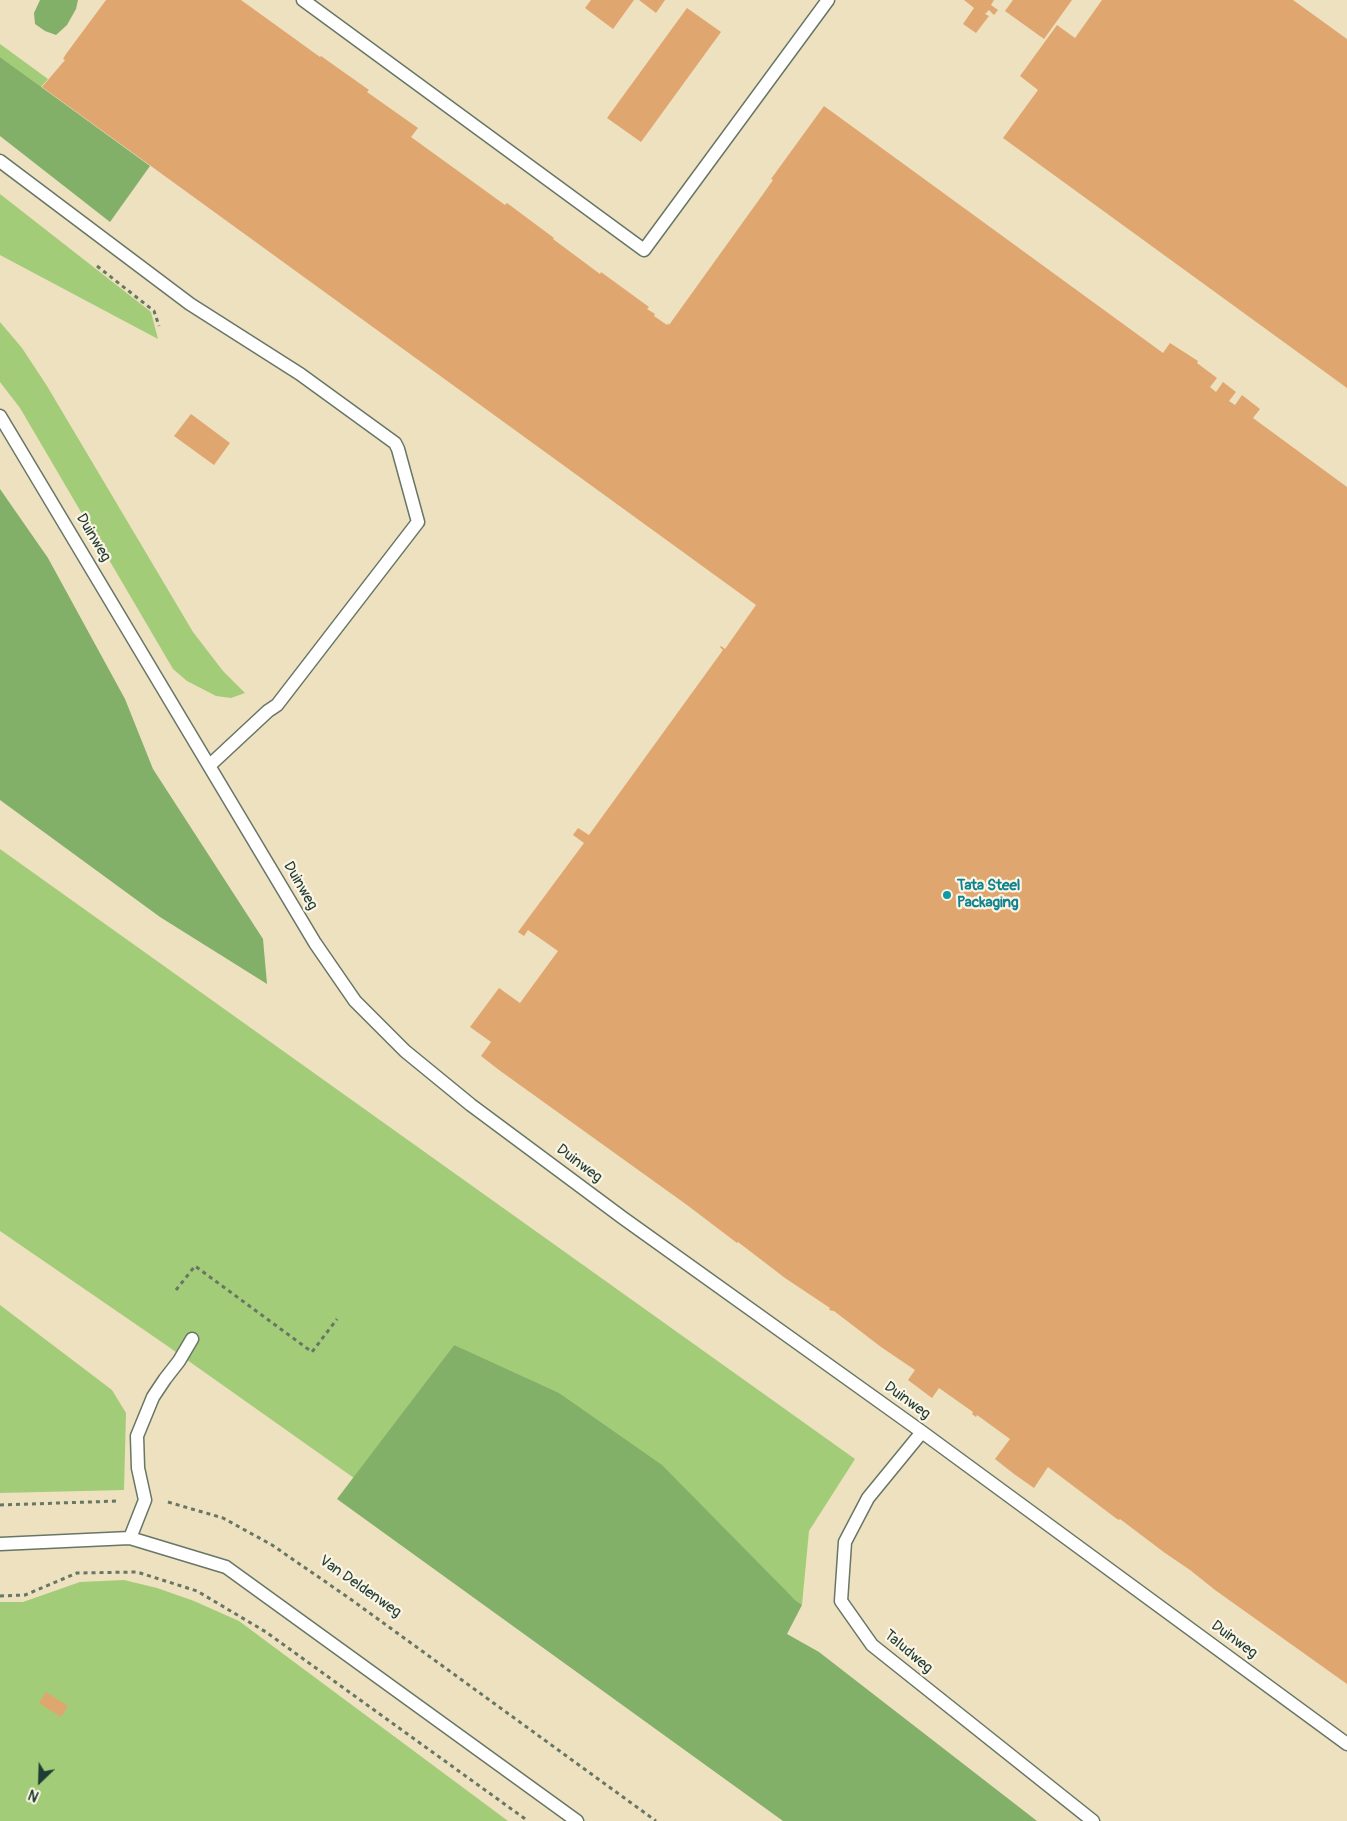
<!DOCTYPE html>
<style>
body{margin:0}
#map{position:relative;width:1347px;height:1821px;overflow:hidden;background:#ede1c0;font-family:Pangolin,sans-serif}
canvas{display:block}
.north{position:absolute;left:15px;top:1756px;width:50px;height:50px;-webkit-text-stroke:4px #fcf5e5;paint-order:stroke;rotate:204deg;font-size:14px;font-weight:700;line-height:20px;text-align:center;color:#1f3d34}
.north::after{content:'';display:block;margin:auto;width:18px;height:22px;background:#1f3d34;clip-path:polygon(50% 0,100% 100%,50% 72%,0 100%)}
</style>
<div id="map">
<canvas width="1347" height="1821"></canvas>
<div class="north">N</div>
</div>
<script>
const c = document.querySelector('canvas').getContext('2d');
c.lineJoin = 'round';
function paint(path, color) {
  c.fillStyle = color;
  c.fill(path, 'evenodd');
}
function toPath(rows) {
  const path = new Path2D();
  for (const r of rows) {
    path.moveTo(r[0], r[1]);
    for (let i = 2; i < r.length; i += 2) path.lineTo(r[i], r[i + 1]);
  }
  return path;
}
function strokePath(path, color, width, dash) {
  c.strokeStyle = color;
  c.lineWidth = width;
  c.lineCap = dash ? 'butt' : 'round';
  c.setLineDash(dash || []);
  c.stroke(path);
}
function label(font, color, halo, rows, align = 'center') {
  c.font = font + ' Pangolin,sans-serif';
  c.lineWidth = 4.5;
  c.setLineDash([]);
  c.textBaseline = 'middle';
  c.strokeStyle = halo;
  c.fillStyle = color;
  for (const [text, x, y, turn = 0] of rows) {
    c.save();
    c.translate(x, y);
    c.rotate((+turn || 0) * Math.PI / 180);
    c.textAlign = isNaN(turn) ? turn : align;
    if (halo) c.strokeText(text, 0, 0);
    c.fillText(text, 0, 0);
    c.restore();
  }
}
paint(toPath([
 [0,44,48,79,41,87,0,57],
 [0,194,151,312,158,339,0,255],
 [0,322,22,348,47,386,193,632,223,671,245,693,231,698,216,696,187,681,173,669,20,408,0,382],
 [0,849,855,1459,809,1531,802,1605,454,1345,354,1478,166,1345,0,1231],
 [0,1305,112,1390,126,1413,124,1490,0,1493],
 [124,1580,157,1588,194,1601,239,1621,508,1821,0,1821,0,1602,23,1602,80,1582]
]), '#a3cc78');
paint(toPath([
 [40,0,78,0,76,9,67,25,56,35,45,31,35,24,34,13],
 [0,57,150,166,110,222,0,136],
 [0,489,48,558,125,699,153,769,263,939,267,984,160,917,0,800],
 [454,1345,559,1393,662,1465,794,1599,802,1605,787,1634,819,1652,1037,1821,783,1821,337,1499]
]), '#82b068');
paint(toPath([
 [106,0,241,0,320,57,321,56,369,90,367,92,418,128,411,137,505,205,507,203,554,238,553,239,600,274,601,272,649,307,647,309,655,314,654,316,667,325,668,323,669,325,761,197,773,180,771,179,824,106,1163,353,1170,343,1198,361,1197,363,1217,378,1210,387,1216,392,1223,382,1236,392,1229,401,1235,405,1242,395,1260,409,1253,418,1347,487,1347,1684,1215,1590,1190,1570,1165,1553,1120,1519,1119,1520,1117,1519,1048,1467,1034,1488,1014,1474,995,1459,1010,1439,977,1415,976,1417,972,1414,973,1412,939,1388,932,1398,908,1380,915,1370,881,1347,834,1311,829,1310,830,1308,785,1278,738,1242,737,1243,687,1205,499,1070,481,1056,491,1042,470,1027,499,988,520,1003,558,951,528,930,524,936,518,932,584,843,573,835,578,828,589,835,723,650,720,647,721,646,725,649,756,605,42,87,65,60,63,59,66,54],
 [591,0,634,0,613,29,585,8],
 [639,0,665,0,656,13],
 [964,0,994,0,991,5,998,10,994,15,989,10,985,14,989,16,976,33,963,24,974,8],
 [1013,0,1072,0,1044,39,1005,11],
 [1102,0,1293,0,1347,39,1347,388,1003,138,1038,90,1020,76,1057,25,1075,38],
 [687,8,721,32,641,142,607,118],
 [191,414,230,443,214,465,174,436],
 [46,1692,68,1706,61,1717,39,1703]
]), '#e0a66f');
const lane = toPath([
 [303,0,644,250,828,0],
 [0,161,190,304,300,374,395,443,398,449,418,522,277,705,268,711,210,765],
 [0,416,315,943,355,1001,405,1051,471,1105,623,1218,922,1432,1347,1744],
 [922,1432,868,1498,845,1542,841,1601,872,1645,1093,1821],
 [130,1538,145,1500,138,1468,137,1436,153,1397,165,1379,179,1361,192,1339],
 [0,1544,130,1538,226,1567,577,1821]
]);
strokePath(lane, '#677665', 15);
strokePath(toPath([
 [97,266,154,311,159,326],
 [176,1290,195,1266,312,1352,337,1319],
 [168,1502,223,1518,272,1545,349,1598,656,1821],
 [0,1505,119,1501],
 [0,1596,25,1595,77,1573,137,1572,197,1591,266,1632,528,1821]
]), '#677665', 3, [4, 4]);
strokePath(lane, '#fff', 12);
for (const [x, y, r, color] of [
 [947,895,5,"#0f9aa8"]
]) {
  const dot = new Path2D();
  dot.arc(x, y, r, 0, 2 * Math.PI);
  c.fillStyle = color;
  c.fill(dot);
  strokePath(dot, '#fcf5e5', 2);
}
label('15px', '#1f3d34', '#fcf5e5', [
 ["Duinweg",93,538,59],
 ["Duinweg",300,886,60],
 ["Duinweg",579,1164,37],
 ["Duinweg",907,1401,36],
 ["Van Deldenweg",360,1587,35],
 ["Duinweg",1234,1640,36],
 ["Taludweg",908,1652,40]
]);
label('bold 15px', '#0d838f', '#fcf5e5', [
 ["Tata Steel",957,886],
 ["Packaging",957,903]
], 'left');
</script>
